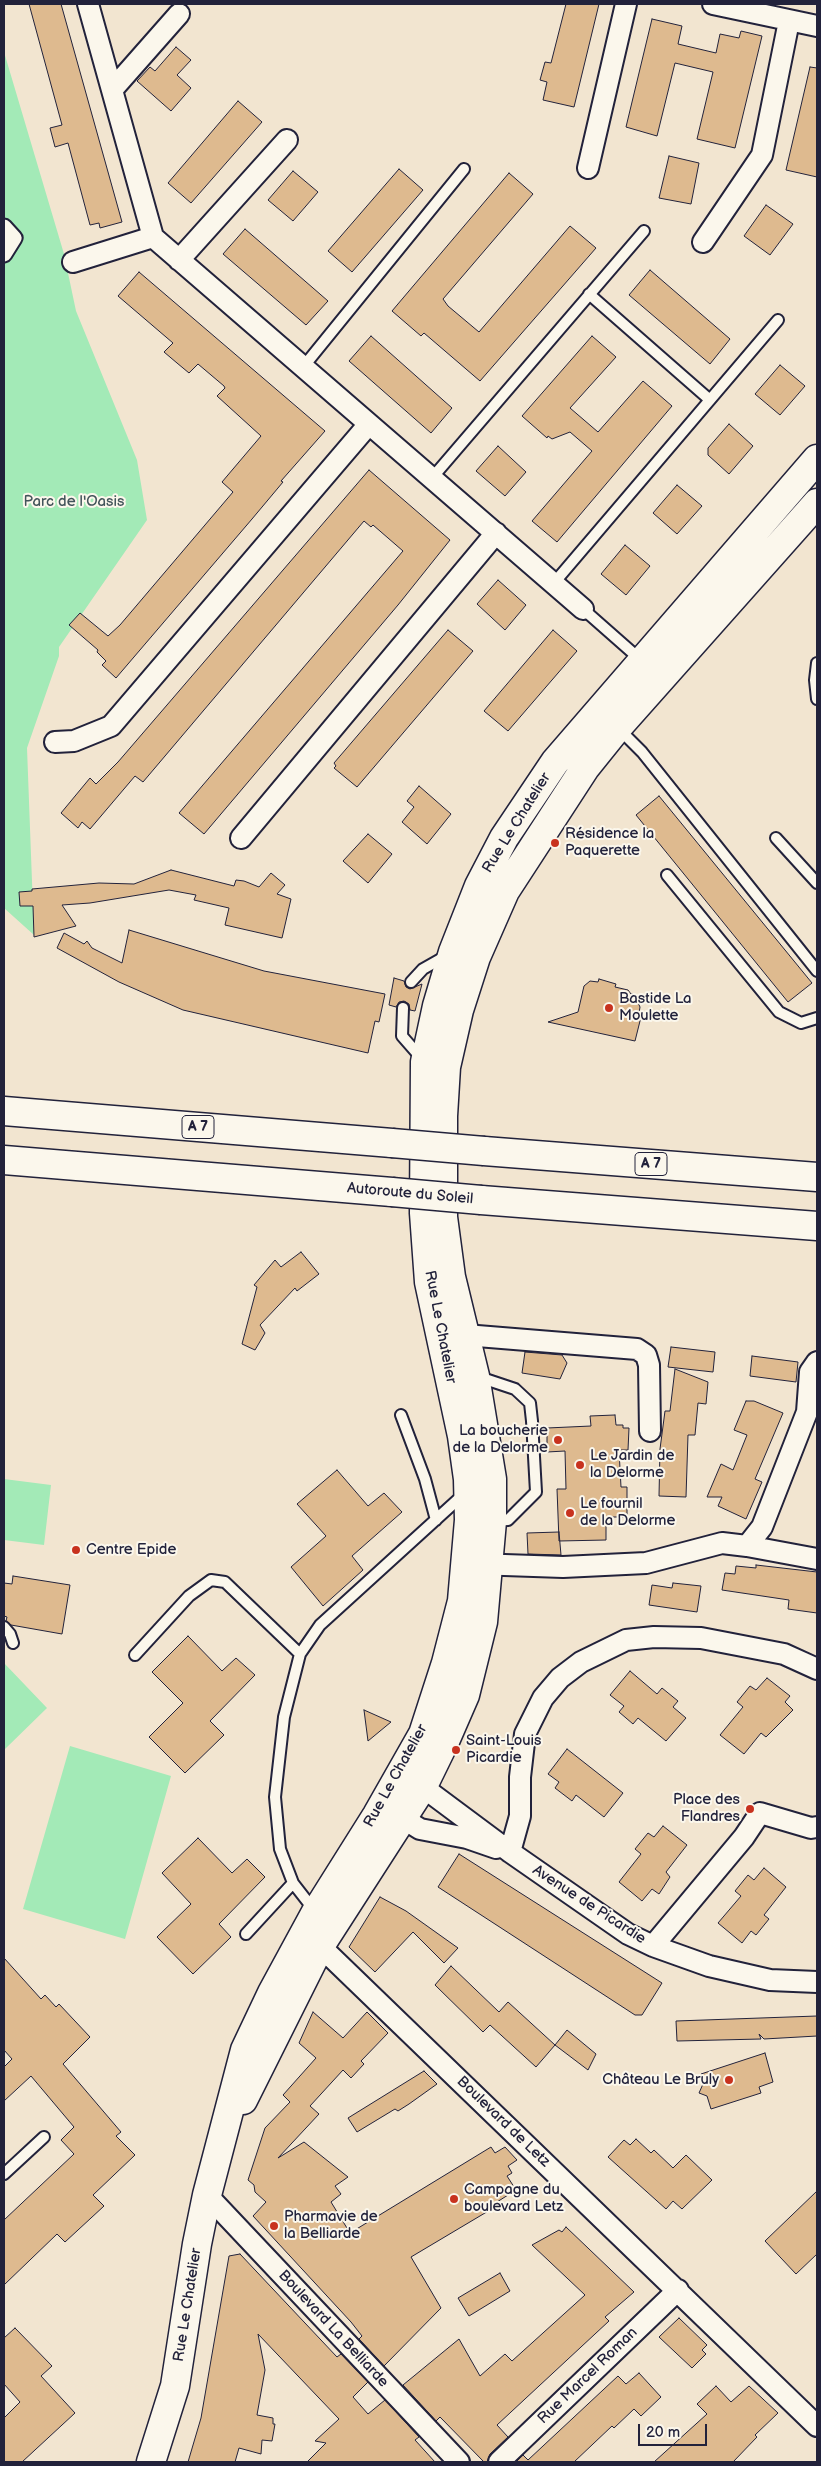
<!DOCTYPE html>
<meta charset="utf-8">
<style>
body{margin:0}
#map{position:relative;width:821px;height:2466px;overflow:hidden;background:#f2e5d0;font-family:"Balsamiq Sans",sans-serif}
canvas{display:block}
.frame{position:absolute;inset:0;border:5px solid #22223b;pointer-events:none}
.scale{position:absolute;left:638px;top:2424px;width:69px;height:22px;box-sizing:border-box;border:2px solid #22223b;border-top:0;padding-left:6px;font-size:15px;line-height:18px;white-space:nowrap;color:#22223b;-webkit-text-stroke:4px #fbf7ec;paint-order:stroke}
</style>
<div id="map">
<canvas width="821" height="2466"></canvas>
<div class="frame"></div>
<div class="scale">20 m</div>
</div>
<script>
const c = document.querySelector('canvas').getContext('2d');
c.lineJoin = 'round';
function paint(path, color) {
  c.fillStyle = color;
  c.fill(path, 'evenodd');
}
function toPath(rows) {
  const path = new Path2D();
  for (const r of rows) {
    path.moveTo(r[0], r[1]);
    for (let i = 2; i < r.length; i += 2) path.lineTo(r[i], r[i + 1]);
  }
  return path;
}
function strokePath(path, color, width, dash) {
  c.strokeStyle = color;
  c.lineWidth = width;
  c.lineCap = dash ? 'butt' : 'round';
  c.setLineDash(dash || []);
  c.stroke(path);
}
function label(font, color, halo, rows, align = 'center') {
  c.font = font + ' "Balsamiq Sans",sans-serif';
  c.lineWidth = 4;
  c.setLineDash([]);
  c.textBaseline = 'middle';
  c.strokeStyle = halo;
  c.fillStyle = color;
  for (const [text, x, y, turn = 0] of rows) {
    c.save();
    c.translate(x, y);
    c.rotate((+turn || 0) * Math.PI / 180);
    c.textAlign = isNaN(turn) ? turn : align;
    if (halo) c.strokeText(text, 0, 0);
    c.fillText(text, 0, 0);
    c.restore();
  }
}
paint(toPath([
 [4,52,64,254,76,311,137,460,147,520,59,647,59,656,27,748,34,935,4,908],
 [4,1479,51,1485,44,1545,4,1540],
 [4,1663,47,1708,4,1750],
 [70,1746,171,1776,125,1939,23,1909]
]), '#a3eab7');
const building = toPath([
 [29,4,61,4,122,222,100,228,99,223,90,225,68,143,55,147,50,128,62,125,29,4],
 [566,4,599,4,574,107,543,100,547,82,540,80,545,62,551,63,566,4],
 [652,19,682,26,678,44,716,53,720,34,739,38,741,31,762,36,735,148,697,139,713,72,675,63,657,136,626,127,652,19],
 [176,47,191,60,177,75,191,88,171,111,137,81,150,67,155,71,176,47],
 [810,67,817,68,817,177,786,170,810,67],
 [238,101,262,122,191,203,168,183,238,101],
 [669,156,699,163,691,204,659,198,669,156],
 [399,169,423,190,352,272,328,251,399,169],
 [293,171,318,192,293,221,268,200,293,171],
 [509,173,533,194,443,299,448,306,479,332,570,226,596,248,480,381,424,333,421,336,392,311,509,173],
 [766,205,793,224,770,255,744,236,766,205],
 [245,229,328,301,306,325,223,254,245,229],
 [650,270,730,339,710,364,629,295,650,270],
 [139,272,325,431,281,481,283,482,252,519,116,678,102,665,106,661,97,652,98,650,69,625,80,613,108,636,120,625,233,492,222,482,261,436,217,396,225,388,224,386,198,364,189,373,177,363,164,352,173,343,118,296,139,272],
 [371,336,452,408,431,433,349,361,371,336],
 [592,336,616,357,570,408,598,432,643,381,672,406,557,542,532,521,592,451,570,432,552,439,548,436,547,438,522,416,592,336],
 [780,365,805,386,780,415,755,394,780,365],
 [729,424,753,446,729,474,708,455,708,448,729,424],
 [498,446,526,472,505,496,476,471,498,446],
 [369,470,450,540,398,605,204,834,179,813,403,551,373,525,371,527,364,521,143,782,135,776,90,829,82,822,78,828,61,813,90,778,96,784,118,762,369,470],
 [677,485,702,506,677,534,653,513,677,485],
 [625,545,650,566,626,595,601,574,625,545],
 [498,580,526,605,505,630,477,604,498,580],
 [448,630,473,651,357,787,334,768,336,766,334,763,448,630],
 [553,630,577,651,508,731,484,711,553,630],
 [419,786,451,814,427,844,402,822,414,807,407,801,419,786],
 [659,796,812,983,788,1002,636,815,659,796],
 [368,834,392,854,368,883,343,861,368,834],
 [171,870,234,886,236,880,244,881,259,887,271,873,285,885,277,894,291,899,282,938,225,925,229,908,194,900,196,895,169,890,90,903,62,905,76,926,34,937,33,906,20,906,19,892,32,891,32,889,99,883,134,884,171,870],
 [129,930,264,971,385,994,379,1022,375,1021,368,1053,183,1010,119,982,57,948,64,933,84,944,87,941,92,948,122,963,129,930],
 [394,978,404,981,406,987,410,989,422,984,415,1011,410,1010,409,1004,404,1001,399,1002,396,1007,389,1005,394,978],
 [599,979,616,984,615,987,628,990,631,994,634,994,640,1007,639,1013,642,1013,635,1041,548,1022,578,1012,584,986,590,981,598,982,599,979],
 [301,1252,319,1274,297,1291,295,1288,260,1325,265,1333,255,1350,242,1344,257,1287,254,1285,275,1260,281,1267,301,1252],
 [671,1347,715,1352,713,1372,668,1367,671,1347],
 [525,1352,562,1355,567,1363,560,1379,522,1373,525,1352],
 [752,1356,798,1362,796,1382,750,1376,752,1356],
 [675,1369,708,1382,706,1404,698,1403,695,1435,688,1435,686,1497,659,1496,660,1449,665,1411,670,1411,675,1369],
 [746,1401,754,1401,783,1413,755,1479,762,1482,746,1519,718,1506,722,1497,707,1497,721,1464,733,1470,747,1435,734,1430,746,1401],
 [615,1415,616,1425,623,1425,623,1428,629,1428,628,1450,619,1450,621,1487,627,1487,627,1517,606,1517,606,1540,559,1541,557,1489,566,1489,565,1451,547,1452,547,1428,591,1426,590,1416,615,1415],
 [337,1470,368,1506,384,1493,402,1512,352,1556,363,1570,323,1606,291,1567,326,1536,297,1504,337,1470],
 [559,1532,561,1555,528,1554,527,1533,559,1532],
 [756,1565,817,1572,817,1613,788,1609,789,1600,722,1590,725,1573,735,1574,736,1566,756,1568,756,1565],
 [13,1576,70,1585,62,1634,11,1625,6,1621,7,1617,4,1616,4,1583,12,1584,13,1576],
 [673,1583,701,1586,697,1612,649,1605,652,1585,672,1588,673,1583],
 [188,1636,222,1671,236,1658,255,1675,210,1721,224,1735,185,1773,149,1737,183,1703,152,1672,188,1636],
 [630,1671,657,1694,662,1688,678,1701,673,1707,686,1718,666,1741,638,1718,633,1724,619,1712,624,1706,610,1695,630,1671],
 [767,1678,790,1696,785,1702,793,1710,766,1737,761,1733,744,1754,720,1735,743,1707,737,1702,750,1686,756,1690,767,1678],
 [364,1710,391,1722,368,1741,364,1710],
 [567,1749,623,1793,604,1817,576,1795,572,1801,555,1788,559,1782,548,1774,567,1749],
 [663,1826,687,1845,666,1872,670,1877,659,1894,652,1889,642,1901,619,1882,641,1854,635,1849,648,1833,654,1837,663,1826],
 [198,1838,232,1873,247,1859,265,1877,219,1924,231,1937,193,1974,157,1937,191,1904,162,1873,198,1838],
 [459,1854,662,1983,642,2015,635,2015,438,1887,459,1854],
 [764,1868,786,1887,764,1915,769,1919,756,1935,751,1931,742,1943,718,1923,741,1896,735,1891,748,1875,754,1880,764,1868],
 [380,1897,406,1911,458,1948,444,1963,413,1932,375,1972,349,1947,380,1897],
 [4,1958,41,1999,45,1995,56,2007,59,2004,90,2037,63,2064,121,2132,116,2136,135,2155,93,2195,104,2206,65,2242,57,2234,4,2285,4,2220,74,2154,61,2140,74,2127,31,2076,4,2101,4,2067,12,2059,4,2050,4,1958],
 [451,1966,499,2012,508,2002,555,2045,567,2030,596,2054,588,2070,555,2045,536,2067,490,2025,483,2032,435,1985,451,1966],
 [313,2012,343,2038,367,2012,388,2033,361,2061,364,2064,351,2078,343,2070,310,2106,319,2114,278,2158,304,2142,348,2177,335,2186,341,2194,331,2202,350,2233,491,2147,495,2153,505,2147,517,2160,508,2166,512,2173,507,2176,516,2190,489,2207,490,2210,411,2257,441,2308,384,2366,359,2339,362,2336,351,2322,253,2216,266,2202,255,2192,254,2185,248,2180,265,2128,290,2102,283,2095,316,2058,299,2043,313,2012],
 [817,2016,817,2036,764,2039,759,2034,761,2039,677,2041,676,2021,817,2016],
 [765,2053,773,2082,759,2087,761,2093,711,2109,707,2096,699,2093,703,2084,701,2074,765,2053],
 [424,2071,437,2084,409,2104,398,2111,395,2109,357,2132,348,2118,424,2071],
 [636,2139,651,2153,654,2150,673,2168,686,2155,712,2180,682,2209,673,2201,666,2209,608,2157,624,2140,630,2145,636,2139],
 [817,2191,817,2254,796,2274,765,2241,817,2191],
 [566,2227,634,2292,605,2317,609,2321,497,2425,508,2437,490,2454,487,2462,484,2462,440,2417,436,2421,403,2385,459,2339,480,2376,505,2354,512,2361,585,2295,532,2245,559,2230,562,2232,566,2227],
 [240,2254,337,2357,341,2354,368,2382,353,2397,368,2414,385,2400,419,2437,415,2440,435,2462,307,2462,326,2443,315,2441,339,2419,258,2334,265,2370,257,2415,273,2418,273,2424,275,2424,272,2441,262,2440,261,2454,239,2448,235,2462,188,2462,201,2418,229,2256,240,2254],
 [500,2273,510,2291,469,2316,458,2298,500,2273],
 [679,2318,707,2345,702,2350,706,2354,692,2368,659,2337,679,2318],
 [15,2328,52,2366,41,2376,75,2413,22,2462,4,2462,4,2418,20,2402,4,2384,4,2338,15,2328],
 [639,2373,661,2397,641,2416,634,2409,614,2428,612,2426,574,2462,516,2462,523,2455,528,2460,618,2376,626,2384,639,2373],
 [716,2386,731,2402,749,2386,778,2413,755,2435,757,2437,733,2462,654,2462,707,2414,697,2404,716,2386]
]);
paint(building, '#deba8f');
strokePath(building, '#22223b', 1);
const service = toPath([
 [589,294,710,400],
 [304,366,464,169],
 [432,478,644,231],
 [554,583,778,320],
 [583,609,642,661],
 [817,663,815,680,817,699],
 [619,729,642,752,817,971],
 [776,838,817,883],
 [667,875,779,1012,801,1023,817,1018],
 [411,982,423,969,446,956],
 [403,1008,402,1036,423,1060],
 [479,1377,515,1389,530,1403,532,1421,536,1492,508,1520,493,1521],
 [401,1415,425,1479,436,1520],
 [4,1627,10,1634,13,1643],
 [135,1655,189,1596,211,1580,225,1582,300,1654],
 [314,1910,293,1883,280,1849,275,1797,284,1717,300,1654,320,1625,464,1494],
 [246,1934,293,1883],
 [4,2174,44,2137]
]);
const pedestrian = toPath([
 [4,227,14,238,4,254]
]);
const minor = toPath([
 [88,4,153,237],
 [713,4,817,26],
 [112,90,179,14],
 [588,168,626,4],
 [703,242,762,155,789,21],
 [179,260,287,140],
 [73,262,153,237,583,609],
 [55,742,74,741,111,726,369,424],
 [241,838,496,533],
 [465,1335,637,1349,646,1355,649,1365,650,1431],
 [747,1546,817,1559],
 [475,1564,563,1567,646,1563,722,1543,747,1546,762,1527,807,1412,810,1372,817,1362],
 [412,1779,510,1852,628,1934,653,1946,709,1966,770,1980,817,1982],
 [391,1811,420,1829,467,1838,496,1848],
 [510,1852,520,1816,520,1777,525,1734,543,1698,560,1678,581,1662,626,1640,654,1637,701,1638,784,1654,817,1669],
 [319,1933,320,1946,817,2426],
 [653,1946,744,1837,760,1813,811,1828,817,1827],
 [207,2195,459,2462],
 [499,2462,678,2290]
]);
const secondary = toPath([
 [243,2100,320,1946,423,1786,445,1741,465,1695,483,1622,492,1521,492,1479,475,1376,451,1277,443,1217,443,1116,446,1067,459,1010,476,957,505,891,585,768,618,727,817,503],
 [151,2462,175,2386,197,2244,207,2195,245,2050,272,1993,316,1912,377,1815,423,1734,446,1663,462,1601,469,1520,468,1479,462,1436,429,1282,424,1213,425,1062,437,1006,453,952,479,886,504,838,555,762,817,459]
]);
const motorway = toPath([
 [4,1111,392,1143],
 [484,1151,817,1177],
 [4,1160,392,1192],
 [481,1200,817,1226]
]);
strokePath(service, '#22223b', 14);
strokePath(pedestrian, '#22223b', 19);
strokePath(minor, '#22223b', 24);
strokePath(secondary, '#22223b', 31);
strokePath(motorway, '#22223b', 31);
strokePath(service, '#fbf7ec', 10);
strokePath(pedestrian, '#fbf7ec', 15);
strokePath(minor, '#fbf7ec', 20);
strokePath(secondary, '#fbf7ec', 28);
strokePath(motorway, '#fbf7ec', 28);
const motorwayBridge = toPath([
 [392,1143,484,1151],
 [392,1192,481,1200]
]);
strokePath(motorwayBridge, '#22223b', 31, []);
strokePath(motorwayBridge, '#fbf7ec', 28);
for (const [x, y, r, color] of [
 [555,843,5,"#c8321e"],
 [609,1008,5,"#c8321e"],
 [558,1440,5,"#c8321e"],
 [580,1465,5,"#c8321e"],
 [570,1513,5,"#c8321e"],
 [76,1550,5,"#c8321e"],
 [456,1750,5,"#c8321e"],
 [750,1809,5,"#c8321e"],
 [729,2080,5,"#c8321e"],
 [454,2199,5,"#c8321e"],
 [274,2226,5,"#c8321e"]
]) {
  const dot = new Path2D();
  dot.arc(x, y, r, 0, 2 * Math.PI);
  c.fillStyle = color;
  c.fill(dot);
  strokePath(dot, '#fbf7ec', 2);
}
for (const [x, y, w] of [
 [198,1127,32],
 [651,1164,32]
]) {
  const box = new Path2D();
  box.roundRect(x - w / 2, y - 11.5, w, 23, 4);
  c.fillStyle = '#fbf7ec';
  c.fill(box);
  strokePath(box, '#22223b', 1);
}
label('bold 14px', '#22223b', null, [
 ["A 7",198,1127],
 ["A 7",651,1164]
]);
label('15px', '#42545a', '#fbf7ec', [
 ["Parc de l'Oasis",74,502]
]);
label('15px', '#22223b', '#fbf7ec', [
 ["Rue Le Chatelier",517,823,-58],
 ["Autoroute du Soleil",410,1194,5],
 ["Rue Le Chatelier",440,1327,79],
 ["Rue Le Chatelier",396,1776,-61],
 ["Avenue de Picardie",589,1905,33],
 ["Boulevard de Letz",503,2122,44],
 ["Rue Le Chatelier",188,2305,-81],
 ["Boulevard La Belliarde",333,2329,47],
 ["Rue Marcel Roman",588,2376,-44]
]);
label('15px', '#22223b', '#fbf7ec', [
 ["Résidence la",565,834],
 ["Paquerette",565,851],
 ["Bastide La",619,999],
 ["Moulette",619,1016],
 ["La boucherie",548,1431,"right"],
 ["de la Delorme",548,1448,"right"],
 ["Le Jardin de",590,1456],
 ["la Delorme",590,1473],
 ["Le fournil",580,1504],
 ["de la Delorme",580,1521],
 ["Centre Epide",86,1550],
 ["Saint-Louis",466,1741],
 ["Picardie",466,1758],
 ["Place des",740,1800,"right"],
 ["Flandres",740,1817,"right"],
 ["Château Le Bruly",719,2080,"right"],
 ["Campagne du",464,2190],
 ["boulevard Letz",464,2207],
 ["Pharmavie de",284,2217],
 ["la Belliarde",284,2234]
], 'left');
</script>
